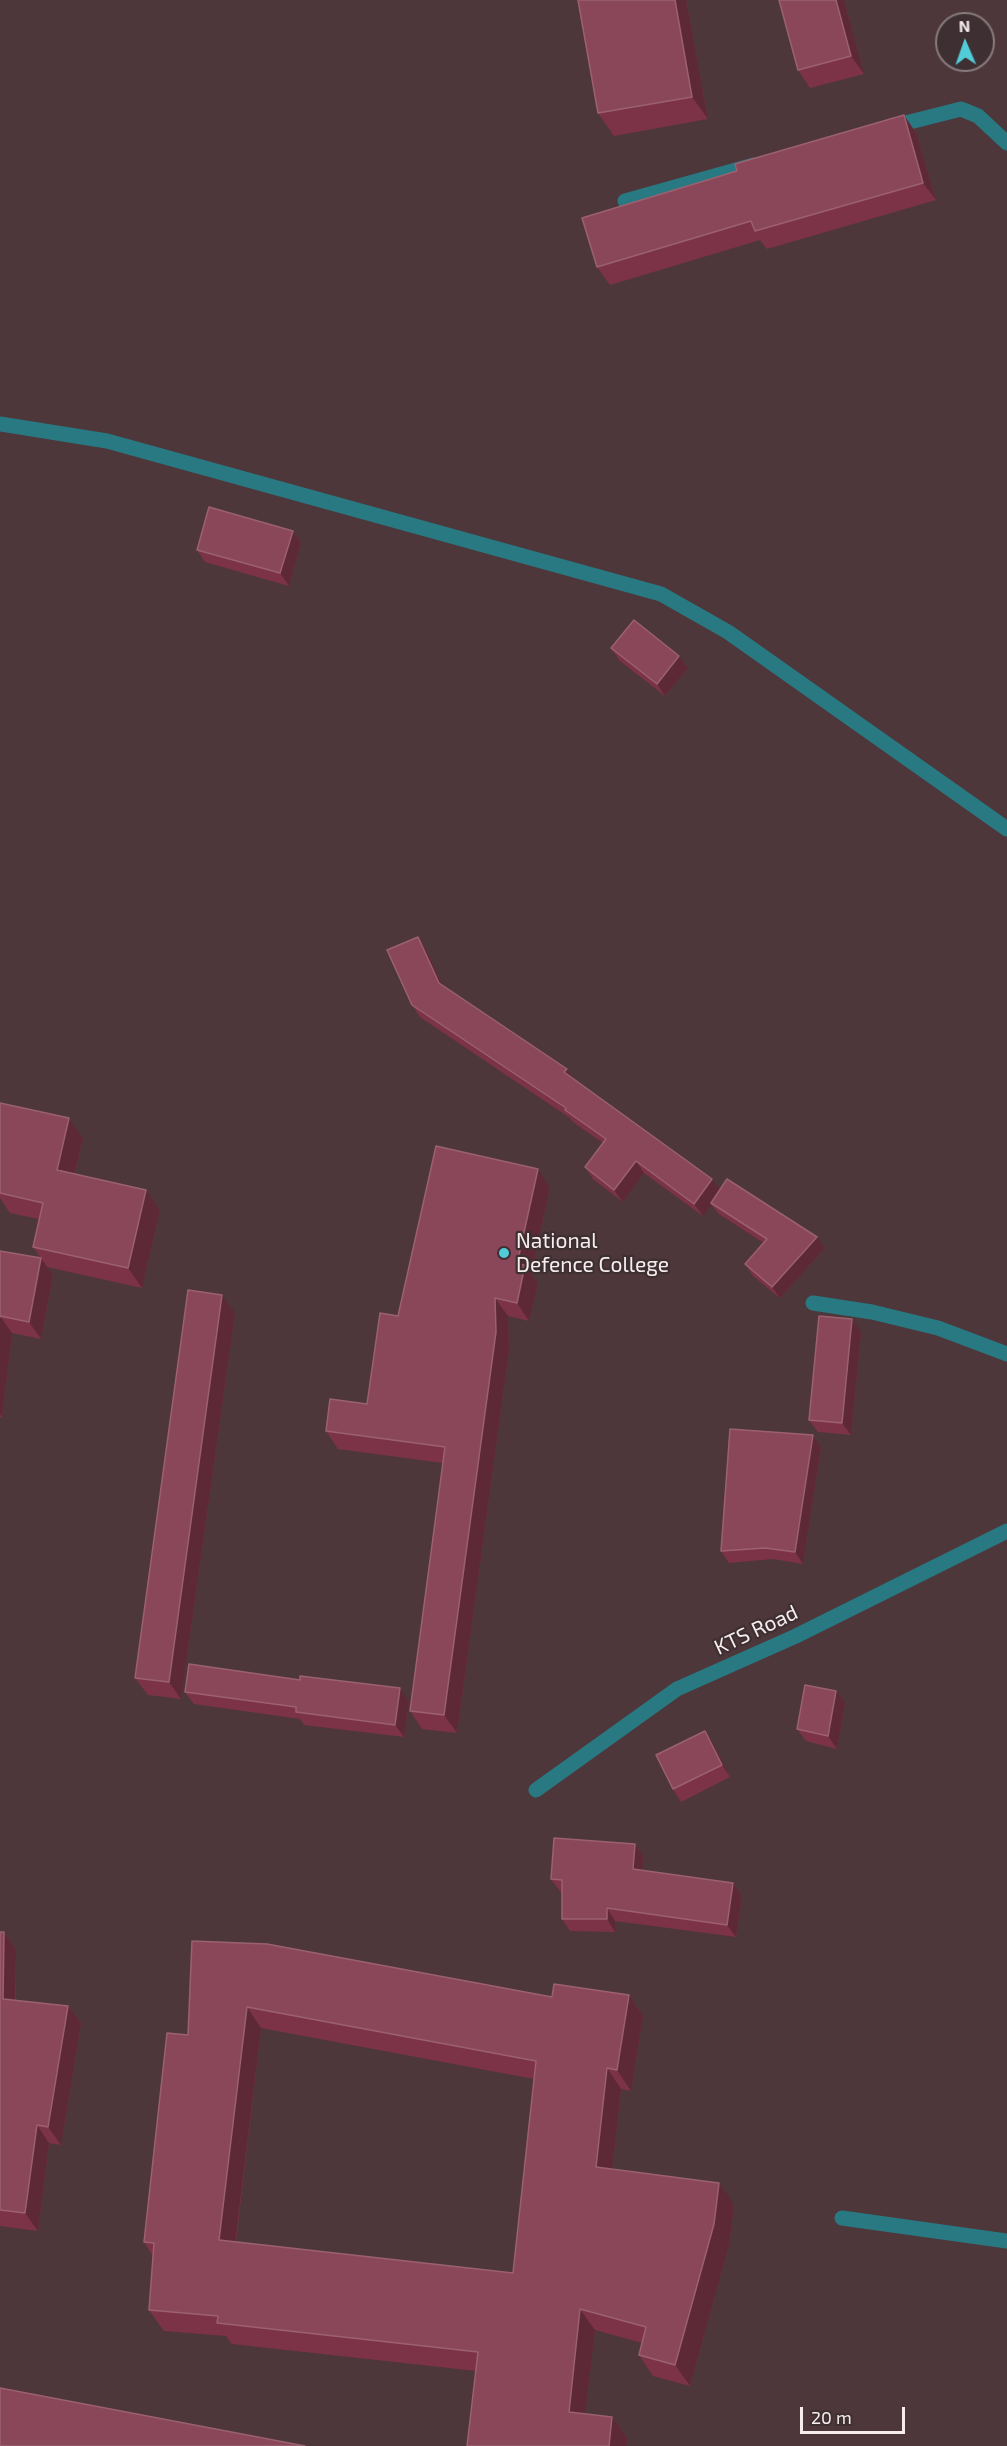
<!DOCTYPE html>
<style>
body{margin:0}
#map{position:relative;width:1007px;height:2446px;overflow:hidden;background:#3e2f32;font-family:"Exo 2",sans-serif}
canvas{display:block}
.north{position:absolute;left:935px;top:12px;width:60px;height:60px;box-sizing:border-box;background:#3e2f32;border:2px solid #887b7d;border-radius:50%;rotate:358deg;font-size:16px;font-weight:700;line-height:24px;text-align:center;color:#f7edee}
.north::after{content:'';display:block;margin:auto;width:21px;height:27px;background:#52cbd9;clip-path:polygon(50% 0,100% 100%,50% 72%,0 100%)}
.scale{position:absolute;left:800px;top:2407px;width:105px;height:27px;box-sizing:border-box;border:3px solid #f7edee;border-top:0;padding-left:8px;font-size:18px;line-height:21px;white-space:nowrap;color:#f7edee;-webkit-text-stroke:4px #3e2f32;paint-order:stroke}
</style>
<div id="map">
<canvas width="1007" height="2446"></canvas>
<div class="north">N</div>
<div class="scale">20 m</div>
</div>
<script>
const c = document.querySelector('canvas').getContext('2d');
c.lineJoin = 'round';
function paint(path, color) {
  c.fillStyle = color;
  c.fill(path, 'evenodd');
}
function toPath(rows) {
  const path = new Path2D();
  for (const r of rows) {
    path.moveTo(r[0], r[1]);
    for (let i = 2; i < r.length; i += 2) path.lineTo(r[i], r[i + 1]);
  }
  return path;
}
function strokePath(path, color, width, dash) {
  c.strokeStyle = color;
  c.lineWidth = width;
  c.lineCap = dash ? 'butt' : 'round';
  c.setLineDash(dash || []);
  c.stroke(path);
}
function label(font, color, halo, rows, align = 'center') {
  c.font = font + ' "Exo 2",sans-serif';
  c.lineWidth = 4.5;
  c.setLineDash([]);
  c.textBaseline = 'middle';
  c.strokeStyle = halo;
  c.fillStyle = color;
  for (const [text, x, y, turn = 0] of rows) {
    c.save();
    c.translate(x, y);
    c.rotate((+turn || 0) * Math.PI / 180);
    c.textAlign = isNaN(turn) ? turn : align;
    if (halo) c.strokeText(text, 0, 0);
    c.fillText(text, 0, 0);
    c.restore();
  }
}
paint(toPath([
 [0,0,1007,0,1007,2446,0,2446],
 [947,24,983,24,983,60,947,60]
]), '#4d373a');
strokePath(toPath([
 [890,127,961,109,978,116,1007,143],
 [625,201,754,165],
 [0,424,107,441,661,594,728,632,1007,829],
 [813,1303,872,1312,938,1328,1007,1354],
 [536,1790,677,1689,796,1636,1007,1531],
 [842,2218,1007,2241]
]), '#297983', 15);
paint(toPath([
 [686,0,708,119,614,136,598,113],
 [844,0,864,74,810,88,798,70],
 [904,115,916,133,936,200,767,249,760,240,610,285,597,267,737,171],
 [293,531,301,543,289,586,205,562,197,550],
 [611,648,688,668,665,696,620,661],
 [418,937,426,949,443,986,574,1079,719,1189,825,1248,780,1298,753,1276,745,1264,764,1243,719,1214,711,1204,703,1216,644,1173,623,1202,593,1179,585,1167,603,1143,573,1122,570,1118,420,1017,412,1005],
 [0,1103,83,1138,75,1174,146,1190,160,1210,142,1288,47,1267,53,1275,41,1339,12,1333,2,1417,0,1417,0,1251,41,1258,33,1247,39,1219,10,1213,0,1198],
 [550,1187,531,1274,538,1283,529,1321,508,1316,509,1350,457,1733,422,1729,410,1711,443,1463,338,1449,326,1431,367,1404,398,1316],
 [235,1313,181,1699,148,1695,135,1678],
 [861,1332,851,1435,818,1432,809,1420],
 [821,1447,803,1564,773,1559,729,1563,721,1551],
 [185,1692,409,1701,404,1737,304,1725,300,1719,194,1704],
 [845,1703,837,1749,806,1741,797,1729],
 [713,1743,730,1777,681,1802,673,1789],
 [635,1844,643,1856,642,1870,733,1883,742,1896,736,1937,615,1921,615,1932,570,1931,562,1919,562,1892,560,1891,551,1879],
 [0,1932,4,1932,16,1950,16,2000,68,2006,81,2023,61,2145,49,2143,38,2231,0,2226],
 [192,1941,552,1997,629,1995,643,2016,631,2091,621,2089,612,2169,734,2204,729,2245,690,2386,653,2376,639,2355,642,2343,595,2330,585,2414,612,2417,627,2438,626,2446,467,2446,476,2371,232,2344,226,2336,164,2331,149,2310,153,2256,144,2242,188,2035],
 [261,2028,534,2079,513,2273,236,2242]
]), '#7d3347');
paint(toPath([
 [675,0,686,0,708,119,692,97],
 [836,0,844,0,864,74,851,56],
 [904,115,916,133,936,200,923,183],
 [293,531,301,543,289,586,280,573],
 [679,656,688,668,665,696,657,684],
 [418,937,426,949,447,995,439,983],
 [567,1069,575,1081,564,1072],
 [69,1118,83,1138,71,1190,57,1170],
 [636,1161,644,1173,623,1202,614,1190],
 [538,1169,550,1187,531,1274,538,1283,529,1321,517,1303,517,1264],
 [712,1179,721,1191,703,1216,694,1204],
 [146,1190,160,1210,142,1288,128,1268],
 [817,1237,825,1248,780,1298,772,1287],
 [41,1258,53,1275,41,1339,29,1322],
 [222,1295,235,1313,181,1699,169,1682],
 [495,1298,508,1316,509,1350,457,1733,444,1715],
 [0,1316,12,1333,2,1417,0,1414],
 [852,1319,861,1332,851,1435,842,1423],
 [813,1435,821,1447,803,1564,795,1552],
 [400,1688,409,1701,404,1737,395,1725],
 [836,1691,845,1703,837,1749,828,1736],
 [705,1731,713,1743,730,1777,722,1765],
 [635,1844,643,1856,642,1881,633,1869],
 [733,1883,742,1896,736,1937,727,1925],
 [607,1908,615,1921,615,1932,607,1919],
 [4,1932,16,1950,15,2016,3,1999],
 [629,1995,643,2016,631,2091,617,2070],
 [68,2006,81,2023,61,2145,48,2127],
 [247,2007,261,2028,233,2261,219,2240],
 [607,2068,621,2089,610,2188,596,2167],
 [37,2125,49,2143,38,2231,25,2213],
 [719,2183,734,2204,729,2245,690,2386,675,2365],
 [580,2309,595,2330,583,2433,569,2412],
 [612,2417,627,2438,626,2446,609,2446]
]), '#5e2937');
const building = toPath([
 [578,0,675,0,692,97,598,113,578,0],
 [779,0,836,0,851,56,798,70,779,0],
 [904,115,923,183,755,231,751,221,597,267,582,218,737,171,735,164,904,115],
 [209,507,293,531,280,573,197,550,209,507],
 [634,620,679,656,657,684,611,648,634,620],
 [418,937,439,983,567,1069,564,1072,712,1179,694,1204,636,1161,614,1190,585,1167,606,1139,565,1110,566,1108,412,1005,387,950,418,937],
 [0,1103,69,1118,57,1170,146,1190,128,1268,33,1247,43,1203,0,1193,0,1103],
 [436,1146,538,1169,517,1264,525,1265,517,1303,495,1298,496,1332,444,1715,410,1711,445,1447,326,1431,330,1399,367,1404,380,1313,398,1316,436,1146],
 [727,1179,817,1237,772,1287,745,1264,767,1239,711,1203,727,1179],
 [0,1251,41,1258,29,1322,0,1316,0,1317,0,1251],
 [188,1290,222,1295,169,1682,135,1678,188,1290],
 [819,1316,852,1319,842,1423,809,1420,819,1316],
 [730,1429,813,1435,795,1552,765,1548,721,1551,730,1429],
 [189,1664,300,1680,300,1676,400,1688,395,1725,296,1712,296,1707,185,1692,189,1664],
 [805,1685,836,1691,828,1736,797,1729,805,1685],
 [705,1731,722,1765,673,1789,656,1755,705,1731],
 [554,1838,635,1844,633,1869,733,1883,727,1925,607,1908,607,1919,562,1919,562,1880,551,1879,554,1838],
 [0,1932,4,1932,3,1999,68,2006,48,2127,37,2125,25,2213,0,2210,0,1932],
 [192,1941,267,1944,552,1997,554,1984,629,1995,617,2070,607,2068,596,2167,719,2183,714,2224,675,2365,639,2355,646,2327,580,2309,569,2412,612,2417,609,2446,467,2446,478,2352,217,2323,218,2316,149,2310,154,2243,144,2242,167,2033,188,2035,192,1941],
 [247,2007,536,2061,513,2273,219,2240,247,2007],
 [0,2388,305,2446,0,2446,0,2388]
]);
paint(building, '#8a4759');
strokePath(building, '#9b6170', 1.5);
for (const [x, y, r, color] of [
 [504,1253,6,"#52cbd9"]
]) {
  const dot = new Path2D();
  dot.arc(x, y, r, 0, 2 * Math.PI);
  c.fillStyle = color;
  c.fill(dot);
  strokePath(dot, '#3e2f32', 2);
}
label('21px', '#f7edee', '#3e2f32', [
 ["National",516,1241],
 ["Defence College",516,1265]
], 'left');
label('21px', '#f7edee', '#3e2f32', [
 ["KTS Road",756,1630,-25]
]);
</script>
